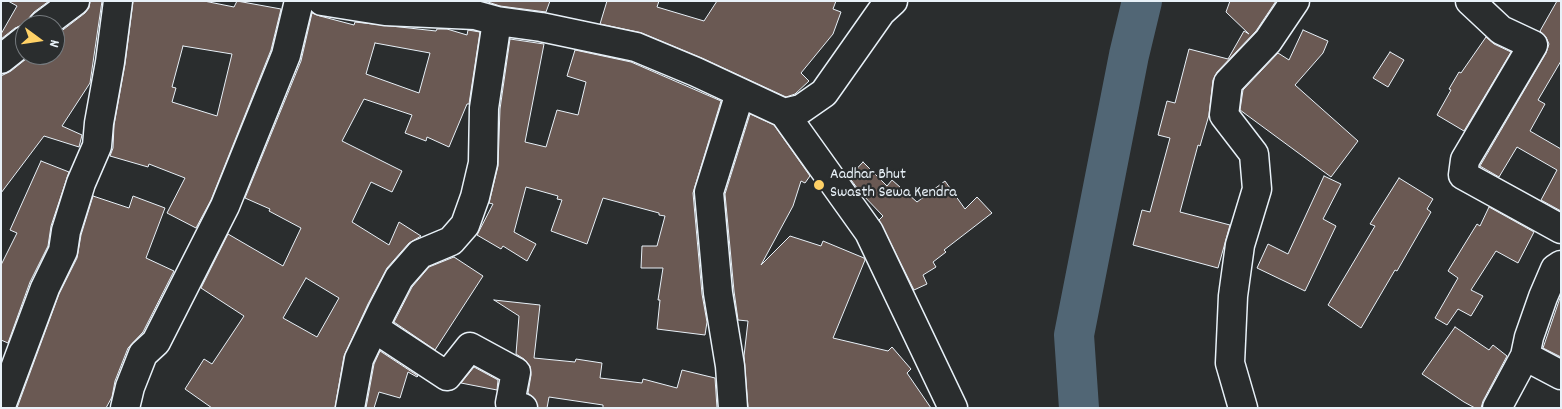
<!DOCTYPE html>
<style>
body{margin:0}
#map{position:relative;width:1562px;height:409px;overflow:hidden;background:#2a2d2e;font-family:Dekko,sans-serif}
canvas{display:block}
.frame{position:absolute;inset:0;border:2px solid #e8f1f8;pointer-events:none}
.north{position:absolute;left:15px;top:15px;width:50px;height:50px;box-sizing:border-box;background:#2a2d2e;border:1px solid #767b7f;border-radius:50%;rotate:104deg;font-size:14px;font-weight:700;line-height:20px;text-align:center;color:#e8f1f8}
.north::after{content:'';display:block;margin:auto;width:18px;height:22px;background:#ffd166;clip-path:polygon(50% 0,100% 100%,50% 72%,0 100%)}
</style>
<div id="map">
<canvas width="1562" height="409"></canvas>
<div class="frame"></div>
<div class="north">N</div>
</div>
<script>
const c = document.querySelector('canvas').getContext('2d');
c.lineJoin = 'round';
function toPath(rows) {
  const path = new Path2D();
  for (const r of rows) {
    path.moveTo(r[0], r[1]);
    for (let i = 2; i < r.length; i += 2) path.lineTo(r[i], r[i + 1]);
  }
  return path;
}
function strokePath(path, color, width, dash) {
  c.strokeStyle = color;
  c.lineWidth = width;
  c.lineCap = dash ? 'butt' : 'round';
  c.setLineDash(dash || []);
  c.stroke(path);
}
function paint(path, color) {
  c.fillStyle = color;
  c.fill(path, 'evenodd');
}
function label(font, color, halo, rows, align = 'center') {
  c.font = font + ' Dekko,sans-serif';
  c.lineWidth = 4.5;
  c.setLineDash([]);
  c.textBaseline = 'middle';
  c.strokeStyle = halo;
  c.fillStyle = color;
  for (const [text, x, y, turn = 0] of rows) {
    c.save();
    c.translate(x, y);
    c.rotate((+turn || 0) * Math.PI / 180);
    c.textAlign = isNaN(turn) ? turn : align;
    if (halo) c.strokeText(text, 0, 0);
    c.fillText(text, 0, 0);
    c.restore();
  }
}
strokePath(toPath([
 [1079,408,1074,335,1129,55,1142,1]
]), '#516675', 40);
const building = toPath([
 [8,1,49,1,34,12,23,25,15,28,1,39,1,34,17,6,8,1],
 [90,1,102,1,90,83,62,126,82,135,79,147,44,136,1,193,1,76,11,71,31,55,55,55,55,36,85,13,89,8,90,1],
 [133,1,204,1,234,7,237,1,281,9,271,50,211,200,196,228,167,213,185,178,149,164,148,167,110,156,113,148,114,125,125,64,133,1],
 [183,46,232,54,217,116,172,102,176,88,172,87,183,46],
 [485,1,550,1,546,12,500,6,485,1],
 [607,1,659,1,657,7,704,21,717,1,836,1,833,9,841,12,833,34,801,73,809,81,795,94,786,97,702,58,642,33,600,24,607,1],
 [1230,1,1276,1,1256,31,1217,72,1213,80,1209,115,1200,146,1198,145,1180,212,1230,225,1218,268,1133,245,1142,210,1150,212,1170,138,1158,135,1167,101,1175,103,1189,49,1228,59,1244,31,1249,34,1226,12,1230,1],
 [1557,1,1561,1,1561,61,1538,100,1545,104,1530,131,1561,149,1561,211,1541,200,1557,170,1517,147,1499,177,1480,166,1546,53,1549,44,1546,37,1540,31,1557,1],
 [312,13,320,16,354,25,355,22,436,31,437,29,447,29,467,35,468,30,480,32,469,104,467,104,449,147,427,137,426,141,405,133,412,115,364,99,342,141,402,171,392,192,371,182,352,222,389,245,399,222,421,236,409,243,387,268,368,304,344,356,335,408,212,408,185,389,204,359,212,364,244,316,201,288,228,234,283,266,301,228,269,211,270,209,245,198,301,61,312,13],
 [375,43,430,53,419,93,366,74,375,43],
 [306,278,339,298,317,337,283,318,306,278],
 [1303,30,1328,41,1323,53,1295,85,1358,141,1331,177,1240,110,1243,90,1278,53,1289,60,1303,30],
 [1486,37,1494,44,1511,52,1464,131,1437,115,1451,90,1449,89,1459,72,1461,73,1486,37],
 [510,39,544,44,525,142,546,147,557,110,578,115,586,82,567,76,575,50,631,62,721,101,693,193,702,294,707,322,705,335,657,329,660,300,658,300,663,268,641,268,642,246,657,246,665,216,659,215,659,213,603,198,587,244,551,231,562,200,557,199,558,196,526,187,514,232,536,244,527,261,503,246,501,249,477,235,493,204,489,203,498,166,500,109,510,39],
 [1390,52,1404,60,1388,87,1373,78,1390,52],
 [750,114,774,125,810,176,805,183,801,181,793,206,761,265,790,236,821,246,823,241,864,258,865,260,833,338,888,351,892,347,911,369,907,373,931,408,748,408,744,356,748,321,738,320,734,291,725,194,750,114],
 [41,161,69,172,51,226,48,246,30,282,8,343,1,340,1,265,17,233,10,230,41,161],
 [863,162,887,186,892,180,917,202,945,181,965,209,977,197,992,213,944,250,946,252,933,262,936,267,923,275,927,284,914,290,879,220,883,216,860,192,849,177,863,162],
 [1324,176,1341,184,1323,219,1336,226,1305,291,1257,268,1268,244,1288,254,1324,176],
 [1399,178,1433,199,1427,209,1431,212,1397,271,1395,270,1361,328,1328,305,1375,226,1370,224,1399,178],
 [93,196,129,208,133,196,165,208,146,258,174,271,143,332,128,348,115,381,112,397,106,408,17,408,59,294,77,258,81,235,93,196],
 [1489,207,1534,232,1518,263,1496,251,1471,290,1483,296,1471,316,1458,309,1447,325,1435,318,1458,278,1448,271,1477,224,1480,226,1489,207],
 [454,257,483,276,435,350,394,322,412,287,429,267,454,257],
 [1561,295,1561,357,1543,348,1561,295],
 [494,300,540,305,534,358,575,362,576,359,602,363,600,378,642,383,643,379,677,388,682,370,715,378,717,408,603,408,603,405,549,397,547,408,538,408,535,399,528,393,531,375,530,366,524,359,516,354,519,316,494,300],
 [1455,327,1489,350,1493,345,1507,356,1483,401,1481,408,1475,408,1464,402,1422,374,1455,327],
 [380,351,418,376,417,377,408,372,400,398,379,392,374,408,366,408,374,364,380,351],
 [474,367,498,380,497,390,461,383,474,367]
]);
paint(building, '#6a5953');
strokePath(building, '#e8f1f8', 1);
const minor = toPath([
 [322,1,385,11,475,15,497,21,541,27,636,47,696,72,784,113,801,109,824,93,881,12,893,1],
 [1470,1,1501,30,1533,45,1465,160,1463,175,1561,229],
 [43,25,75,1],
 [1,59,25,40],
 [784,113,869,232,953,408],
 [374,328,447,376,470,347,516,372,510,403,523,408],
 [1525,356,1561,375],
 [1,406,45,288,63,251,66,231,81,183,97,146,99,123,110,62,118,1],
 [125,408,130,387,143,354,156,342,225,206,286,55,299,1],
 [350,408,359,359,382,311,399,278,420,254,451,241,465,225,475,197,483,163,484,108,497,21],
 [733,408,730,366,718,293,709,192,740,93],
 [1243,408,1230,363,1233,296,1240,245,1257,189,1254,154,1224,115,1228,83,1268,41,1295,1],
 [1497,408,1525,356,1529,337,1543,297,1555,269,1561,265]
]);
strokePath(minor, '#e8f1f8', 31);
strokePath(minor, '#2a2d2e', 28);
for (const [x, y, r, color] of [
 [819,185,6,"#ffd166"]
]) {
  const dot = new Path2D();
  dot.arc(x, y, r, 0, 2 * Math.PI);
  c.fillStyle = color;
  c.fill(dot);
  strokePath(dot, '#2a2d2e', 2);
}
label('16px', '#e8f1f8', '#2a2d2e', [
 ["Aadhar Bhut",830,176],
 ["Swasth Sewa Kendra",830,194]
], 'left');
</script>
